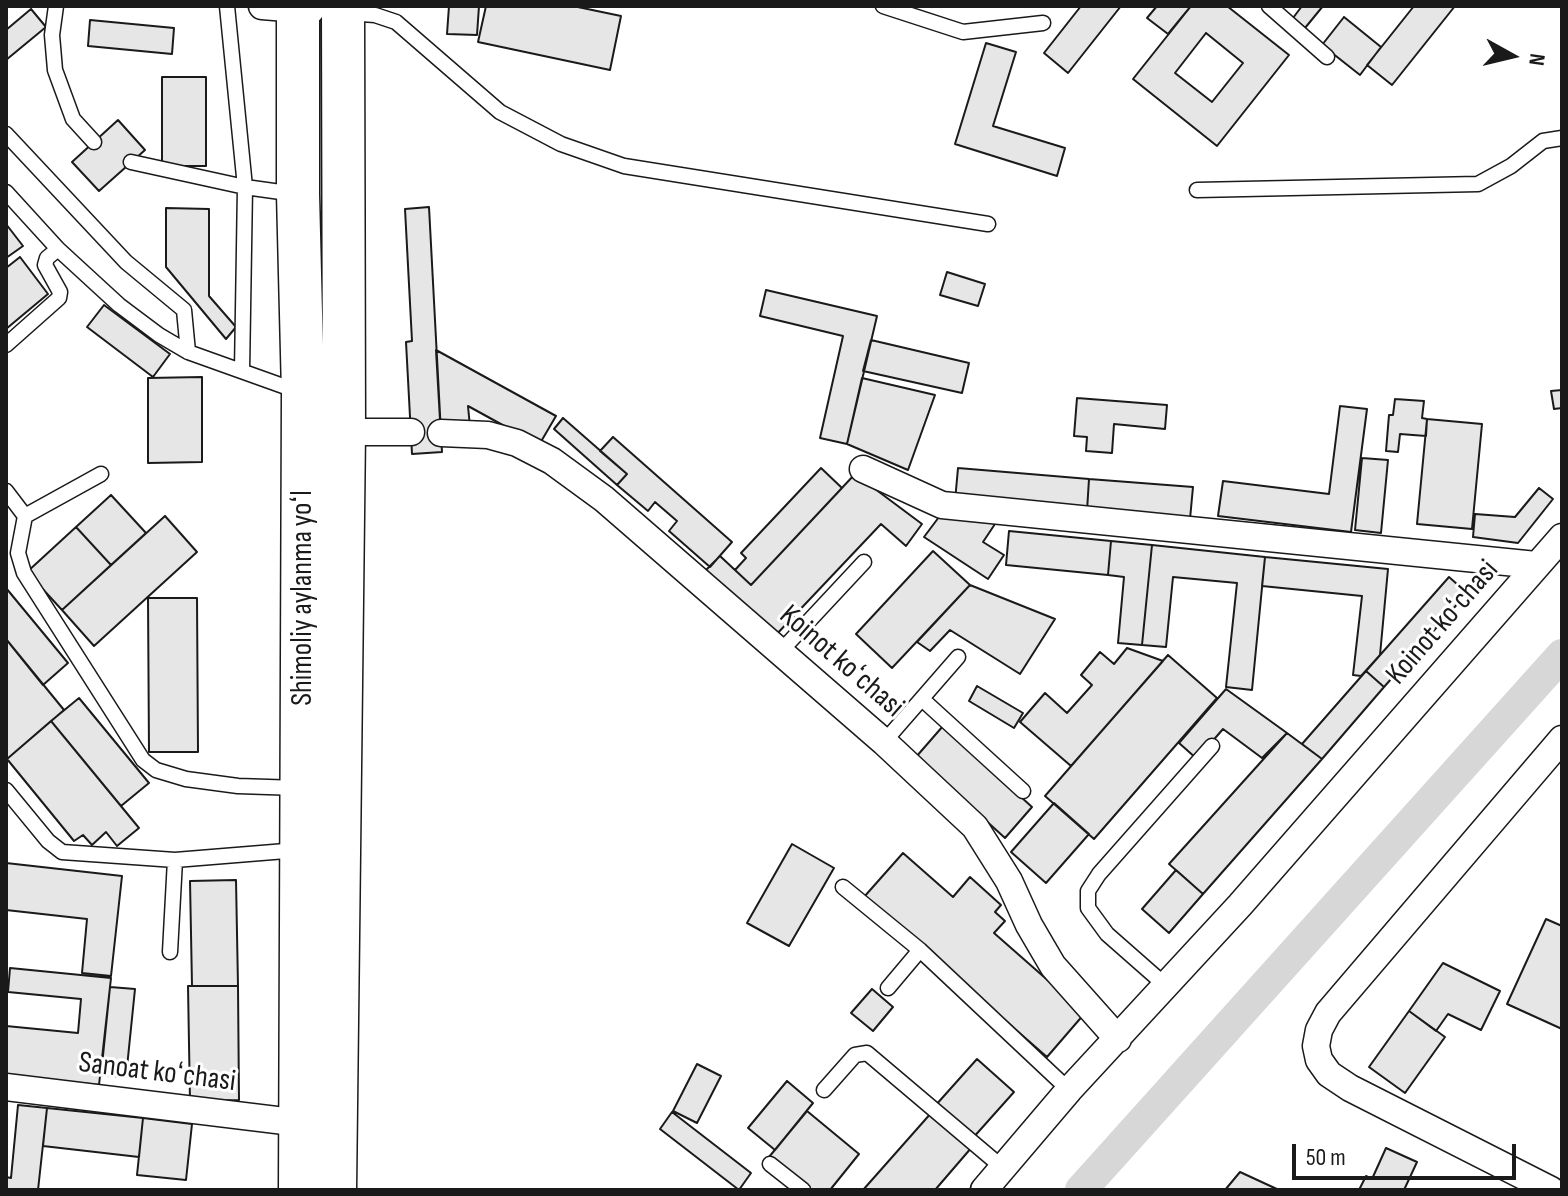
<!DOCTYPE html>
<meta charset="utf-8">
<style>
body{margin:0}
#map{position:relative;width:1568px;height:1196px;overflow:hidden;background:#fff;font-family:"Sofia Sans Condensed",sans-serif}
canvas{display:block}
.frame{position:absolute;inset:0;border:8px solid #1a1a1a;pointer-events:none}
.north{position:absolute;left:1472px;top:16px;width:80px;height:80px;-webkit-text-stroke:6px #fff;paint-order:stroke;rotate:98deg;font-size:22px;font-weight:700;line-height:32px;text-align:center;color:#1a1a1a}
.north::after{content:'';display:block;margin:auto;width:28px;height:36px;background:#1a1a1a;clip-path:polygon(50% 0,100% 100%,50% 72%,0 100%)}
.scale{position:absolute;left:1292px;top:1144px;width:224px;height:36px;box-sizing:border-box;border:4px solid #1a1a1a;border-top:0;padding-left:10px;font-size:24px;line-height:28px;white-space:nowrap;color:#1a1a1a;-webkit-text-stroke:6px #fff;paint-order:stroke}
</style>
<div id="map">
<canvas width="1568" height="1196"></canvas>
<div class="frame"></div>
<div class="north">N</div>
<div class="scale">50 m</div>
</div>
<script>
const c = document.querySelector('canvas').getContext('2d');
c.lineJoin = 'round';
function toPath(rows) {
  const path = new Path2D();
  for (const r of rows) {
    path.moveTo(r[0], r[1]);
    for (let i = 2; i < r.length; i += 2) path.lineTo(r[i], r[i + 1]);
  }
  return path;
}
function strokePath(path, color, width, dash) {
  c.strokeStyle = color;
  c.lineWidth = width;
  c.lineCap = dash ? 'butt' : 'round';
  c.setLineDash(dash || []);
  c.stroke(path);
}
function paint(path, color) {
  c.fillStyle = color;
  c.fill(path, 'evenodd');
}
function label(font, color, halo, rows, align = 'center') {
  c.font = font + ' "Sofia Sans Condensed",sans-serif';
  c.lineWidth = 6;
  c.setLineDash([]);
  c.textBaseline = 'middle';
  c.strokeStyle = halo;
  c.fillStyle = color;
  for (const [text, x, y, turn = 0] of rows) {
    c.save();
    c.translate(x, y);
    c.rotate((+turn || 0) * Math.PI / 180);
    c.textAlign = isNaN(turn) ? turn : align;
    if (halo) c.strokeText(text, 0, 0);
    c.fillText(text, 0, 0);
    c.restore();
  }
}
strokePath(toPath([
 [1081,1190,1562,655]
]), '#d7d7d7', 32);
const building = toPath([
 [449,6,479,6,477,35,447,34,449,6],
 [486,6,573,6,621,16,610,70,478,42,486,6],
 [1081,6,1121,6,1068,73,1044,53,1081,6],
 [1157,6,1191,6,1168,34,1147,18,1157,6],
 [1191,6,1227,6,1289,55,1217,146,1133,79,1191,6],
 [1206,33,1243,63,1212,102,1175,73,1206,33],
 [1302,6,1323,6,1305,28,1293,18,1302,6],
 [1414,6,1455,6,1392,85,1367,65,1414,6],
 [31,9,46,27,6,60,6,30,31,9],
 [1344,17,1381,47,1360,75,1322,45,1344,17],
 [90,20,174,28,172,54,88,46,90,20],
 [986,43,1016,52,993,126,1065,148,1057,176,955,144,986,43],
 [162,77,206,77,206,166,162,166,162,77],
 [118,120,145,150,99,191,72,162,118,120],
 [429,207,442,452,412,454,406,342,412,341,405,209,429,207],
 [166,208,209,209,209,296,236,327,226,339,166,267,166,208],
 [6,224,23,246,6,258,6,224],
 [20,257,48,294,6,329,6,268,20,257],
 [947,272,985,284,978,306,940,295,947,272],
 [766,290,877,316,847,444,820,438,843,336,760,316,766,290],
 [104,305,170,354,153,377,87,327,104,305],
 [871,340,969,363,962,393,863,371,871,340],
 [436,350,556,416,539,445,468,406,470,427,440,420,436,350],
 [202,377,202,462,148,463,148,378,202,377],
 [862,378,935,395,908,470,847,444,862,378],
 [1562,390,1562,408,1554,409,1551,391,1562,390],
 [1077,398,1167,405,1165,429,1114,424,1112,453,1086,451,1087,437,1074,436,1077,398],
 [1395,399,1424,401,1422,418,1427,419,1426,436,1400,434,1398,452,1386,451,1389,415,1393,415,1395,399],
 [1340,406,1367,409,1351,532,1218,516,1223,481,1329,494,1340,406],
 [563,418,627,474,617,485,554,429,563,418],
 [1427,419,1482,424,1472,529,1417,524,1427,419],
 [613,437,732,542,710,567,669,531,677,521,655,502,648,511,617,485,627,474,600,451,613,437],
 [1362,458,1388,460,1381,533,1355,530,1362,458],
 [821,468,842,488,751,585,735,570,746,558,741,553,821,468],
 [958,468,1089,479,1087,511,955,501,958,468],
 [855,474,922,524,906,546,881,524,774,637,705,571,720,556,751,585,855,474],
 [1089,479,1193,487,1190,519,1087,511,1089,479],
 [1539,488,1553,499,1518,543,1473,537,1475,514,1515,517,1539,488],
 [111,495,146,533,111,565,76,527,111,495],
 [945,509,995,524,983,542,1004,555,988,579,924,537,945,509],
 [165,516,197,552,94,646,62,610,165,516],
 [76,527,111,565,62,610,27,572,76,527],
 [1009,531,1111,541,1108,575,1006,565,1009,531],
 [1111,541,1152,545,1142,645,1118,643,1124,577,1108,575,1111,541],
 [1152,545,1265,557,1252,690,1226,687,1237,583,1173,577,1166,647,1142,645,1152,545],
 [933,551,970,585,892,668,856,634,933,551],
 [1265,557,1388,569,1380,655,1361,676,1353,675,1362,596,1262,586,1265,557],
 [1449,577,1467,593,1384,687,1366,671,1449,577],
 [970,585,1055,619,1020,674,950,630,930,651,917,642,970,585],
 [6,588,68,663,43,685,6,639,6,588],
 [148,598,197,598,198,752,149,752,148,598],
 [6,639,64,710,7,759,6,758,6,639],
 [1127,648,1163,661,1071,766,1020,722,1045,693,1067,713,1092,685,1081,675,1100,652,1114,664,1127,648],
 [1168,655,1217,698,1094,839,1045,796,1168,655],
 [1366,671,1384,687,1322,759,1302,744,1366,671],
 [977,686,1023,713,1014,728,969,701,977,686],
 [1226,689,1287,733,1262,758,1223,729,1197,759,1179,743,1226,689],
 [79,698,149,783,121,806,51,721,79,698],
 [51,721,139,828,117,846,106,832,92,845,83,835,74,841,7,759,51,721],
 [943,726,1032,807,1005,838,916,757,943,726],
 [1287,733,1322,759,1203,894,1169,864,1287,733],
 [1054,803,1089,834,1046,883,1011,852,1054,803],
 [792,844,834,868,789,946,747,923,792,844],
 [903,853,953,897,970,877,1001,905,995,912,1005,921,994,933,1085,1013,1047,1057,864,897,903,853],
 [6,863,122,876,111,976,82,973,87,919,6,910,6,863],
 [1176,870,1203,894,1169,933,1142,909,1176,870],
 [236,880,238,986,192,986,190,881,236,880],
 [1546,919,1562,926,1562,1029,1507,1004,1546,919],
 [1443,963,1500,991,1481,1030,1448,1014,1436,1031,1409,1011,1443,963],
 [10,968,111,978,99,1085,6,1075,6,1026,78,1033,81,999,8,992,10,968],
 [188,986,238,986,239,1100,190,1101,188,986],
 [110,987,135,989,126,1077,101,1075,110,987],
 [872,989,893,1007,873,1031,851,1013,872,989],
 [1409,1011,1445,1037,1405,1093,1369,1067,1409,1011],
 [977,1059,1014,1092,972,1139,935,1106,977,1059],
 [697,1064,721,1076,697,1123,673,1111,697,1064],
 [787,1081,813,1103,775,1150,748,1128,787,1081],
 [18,1105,47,1108,38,1190,6,1190,6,1177,11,1178,18,1105],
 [47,1108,143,1118,139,1157,43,1146,47,1108],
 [807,1111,859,1154,830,1190,809,1190,769,1157,807,1111],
 [672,1112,751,1173,739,1190,660,1129,672,1112],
 [932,1112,972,1147,935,1190,863,1190,932,1112],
 [143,1118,192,1124,186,1180,137,1175,143,1118],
 [1386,1148,1417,1162,1404,1190,1359,1190,1366,1176,1372,1179,1386,1148],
 [1240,1172,1279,1190,1225,1190,1240,1172]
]);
paint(building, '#e6e6e6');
strokePath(building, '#1a1a1a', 2);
const lane = toPath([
 [56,6,52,35,55,70,73,119,94,142],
 [227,6,245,187,242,371],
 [883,6,963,32,1043,23],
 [1269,6,1327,57],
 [347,13,375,15,396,22,500,112,561,144,624,166,988,224],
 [6,134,126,262,184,310,188,352],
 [131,162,245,187,295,194],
 [1197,190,1478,184,1511,166,1543,141,1562,138],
 [6,192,58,249,119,305,159,335,188,352,297,391],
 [6,345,59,298,60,292,45,265,47,258,58,249],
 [6,491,25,516,18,553,24,573,143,760,156,770,186,779,238,786,298,788],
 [25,516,101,474],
 [780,652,864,562],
 [922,699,1023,791],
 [884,742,958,657],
 [6,790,48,841,62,852,175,860,298,850],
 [843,887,920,950,1069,1090],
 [170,952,175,860],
 [1165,985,1107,934,1088,908,1088,891,1099,874,1212,746],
 [888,988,920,950],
 [824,1090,855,1055,867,1053,1003,1168],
 [770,1164,803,1190]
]);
const street = toPath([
 [262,6,311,10],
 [344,432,411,432],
 [441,433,488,435,517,443,552,461,604,499,884,742,975,827,1009,881,1029,925,1053,966,1118,1039],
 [863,469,942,505,1536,565],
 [6,1087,301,1123],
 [984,1190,1069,1090,1240,905,1562,537],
 [1551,1190,1350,1088,1329,1074,1319,1060,1316,1046,1319,1030,1328,1013,1562,739]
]);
const primary = toPath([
 [298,6,298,194,303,393,300,1190],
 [335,1190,344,432,343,6]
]);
strokePath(lane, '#1a1a1a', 17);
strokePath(street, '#1a1a1a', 29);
strokePath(primary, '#1a1a1a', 45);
strokePath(lane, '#fff', 14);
strokePath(street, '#fff', 26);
strokePath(primary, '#fff', 42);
label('30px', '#1a1a1a', '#fff', [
 ["Shimoliy aylanma yoʻl",303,598,-90],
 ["Koinot koʻchasi",1443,623,-49],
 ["Koinot koʻchasi",841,662,41],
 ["Sanoat koʻchasi",157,1073,7]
]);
</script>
